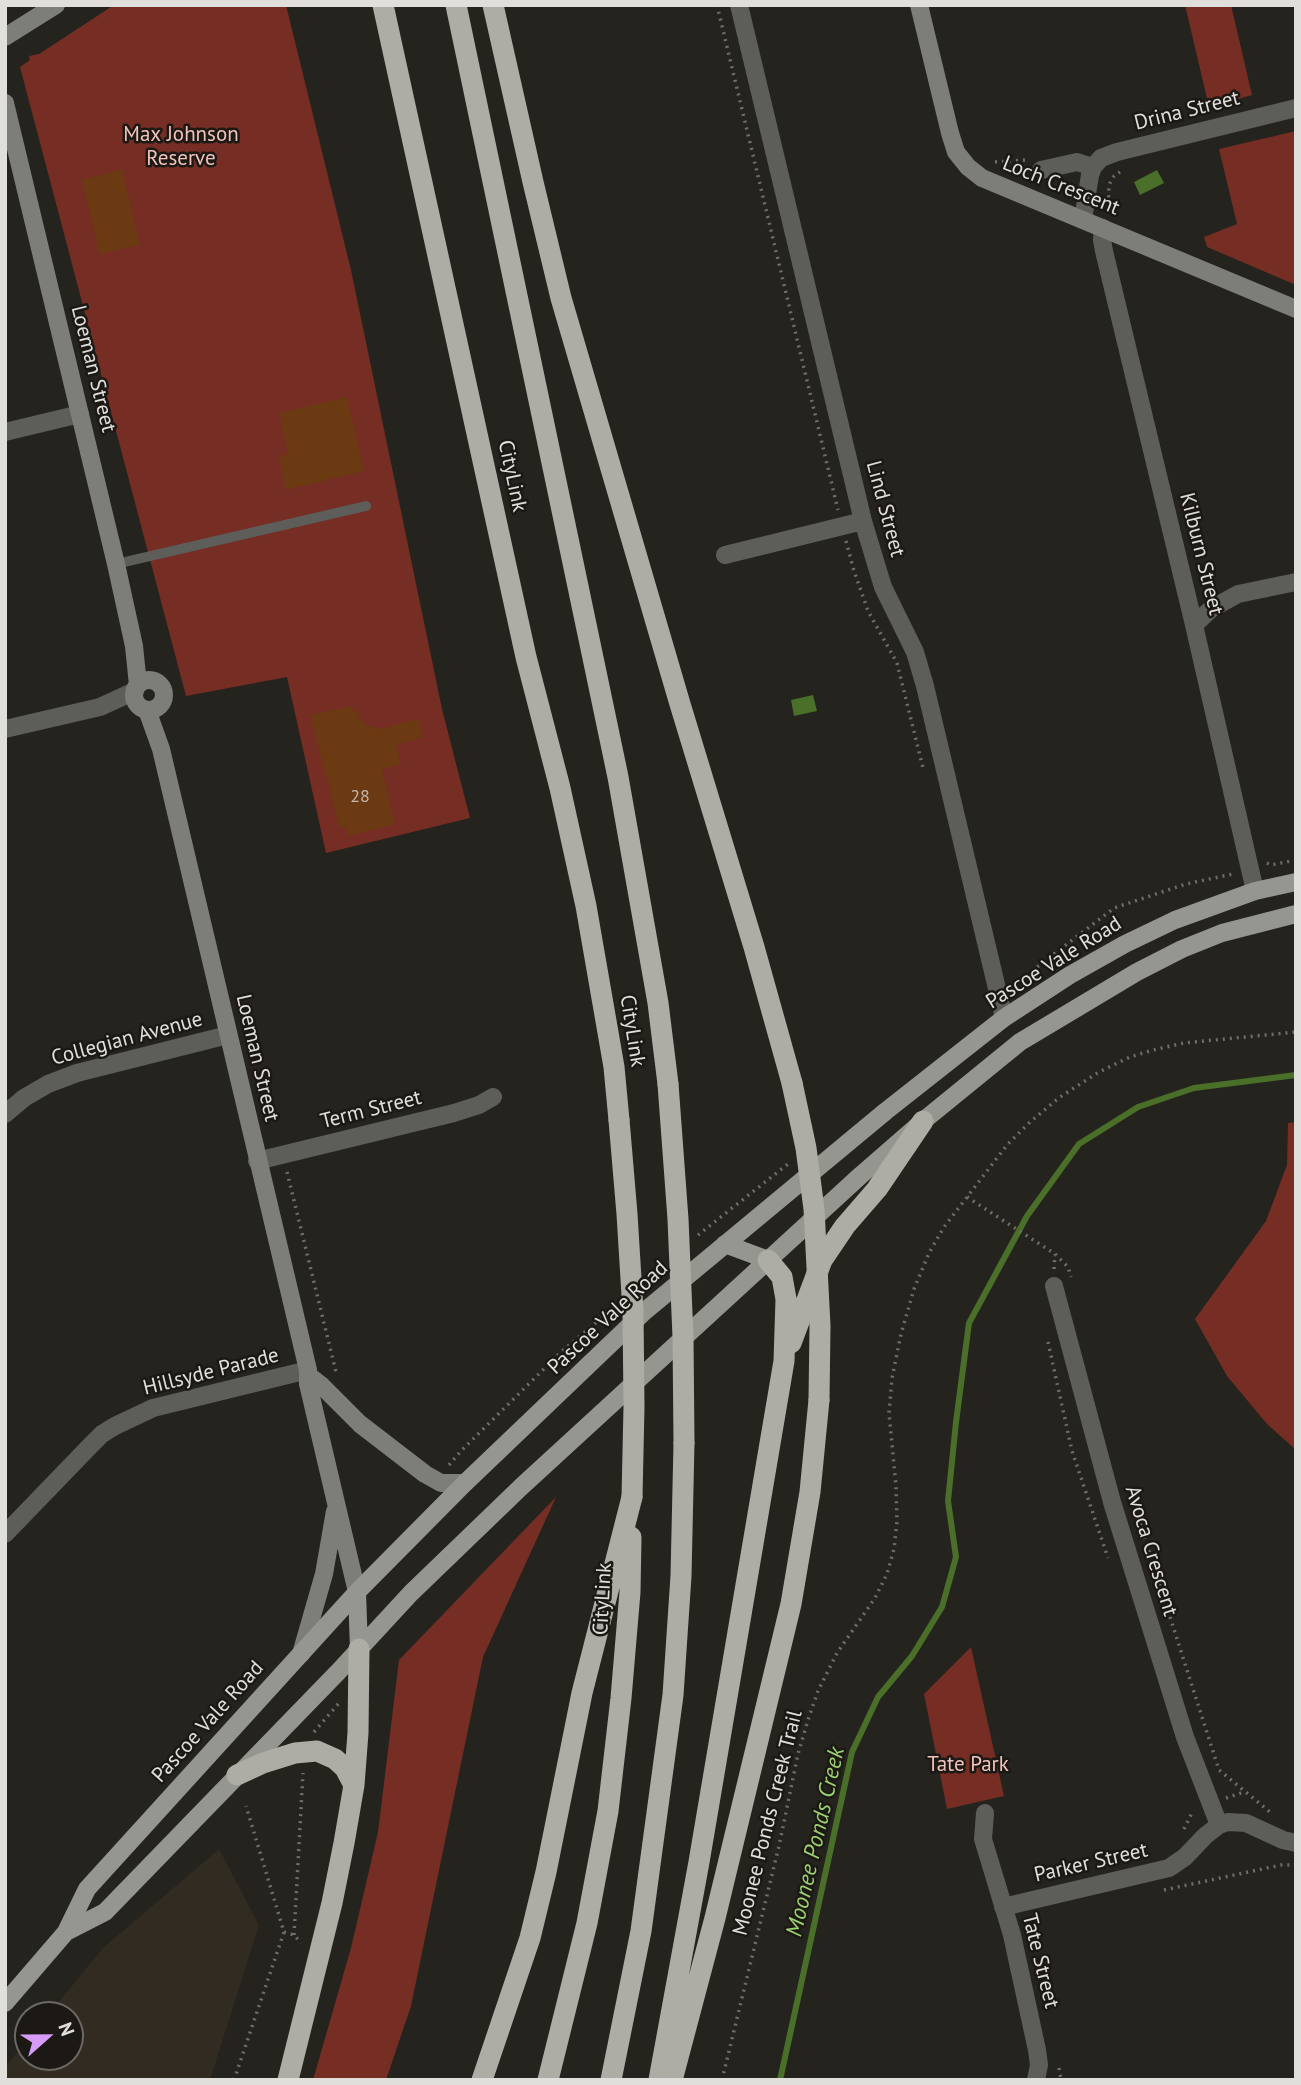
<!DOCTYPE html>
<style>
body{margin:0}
#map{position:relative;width:1301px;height:2085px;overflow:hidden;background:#25231e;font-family:"PT Sans",sans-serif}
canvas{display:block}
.frame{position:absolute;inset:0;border:7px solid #e1dfdc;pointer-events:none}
.north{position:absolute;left:14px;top:2001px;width:70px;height:70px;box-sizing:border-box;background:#1c1915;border:2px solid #6b6865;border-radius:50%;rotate:69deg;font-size:19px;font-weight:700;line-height:28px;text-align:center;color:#e1dfdc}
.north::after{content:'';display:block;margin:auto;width:24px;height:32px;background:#d79bf9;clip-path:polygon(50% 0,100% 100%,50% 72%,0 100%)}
</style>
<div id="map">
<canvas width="1301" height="2085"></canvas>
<div class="frame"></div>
<div class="north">N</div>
</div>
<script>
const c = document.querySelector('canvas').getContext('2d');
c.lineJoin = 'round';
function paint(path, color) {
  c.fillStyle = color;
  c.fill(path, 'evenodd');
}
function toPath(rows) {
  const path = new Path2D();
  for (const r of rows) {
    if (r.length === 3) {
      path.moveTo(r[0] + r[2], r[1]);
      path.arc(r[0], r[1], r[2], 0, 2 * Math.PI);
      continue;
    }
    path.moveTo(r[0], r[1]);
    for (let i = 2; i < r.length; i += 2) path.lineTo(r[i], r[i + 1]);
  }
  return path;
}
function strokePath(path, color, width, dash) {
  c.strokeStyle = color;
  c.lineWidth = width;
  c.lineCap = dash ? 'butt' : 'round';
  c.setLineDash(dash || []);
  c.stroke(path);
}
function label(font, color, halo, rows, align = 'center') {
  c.font = font + ' "PT Sans",sans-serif';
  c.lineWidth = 5;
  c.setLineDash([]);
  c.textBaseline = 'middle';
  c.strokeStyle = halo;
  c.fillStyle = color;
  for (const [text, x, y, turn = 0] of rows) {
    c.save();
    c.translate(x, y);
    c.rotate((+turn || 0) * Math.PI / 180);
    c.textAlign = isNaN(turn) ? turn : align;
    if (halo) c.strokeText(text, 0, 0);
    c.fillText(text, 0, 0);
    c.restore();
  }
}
paint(toPath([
 [219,1849,259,1925,210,2080,5,2080,5,2067,28,2039,28,2057,70,2057,70,2015,48,2015,103,1948]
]), '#312b21');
paint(toPath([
 [114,5,286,5,351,270,442,709,470,818,326,853,287,677,186,696,20,67,30,60,29,56,39,54],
 [1185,5,1231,5,1252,95,1209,107],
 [1296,131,1296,285,1207,247,1204,237,1237,224,1219,149],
 [1296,1122,1296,1450,1267,1424,1227,1376,1195,1319,1266,1221,1287,1165,1288,1123],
 [556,1497,483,1657,411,2006,386,2080,313,2080,351,1948,378,1832,399,1660],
 [971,1647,1004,1796,947,1809,924,1694]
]), '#752d24');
paint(toPath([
 [1157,170,1164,183,1140,195,1134,182],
 [813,695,817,711,794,716,791,700]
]), '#4a6f29');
strokePath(toPath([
 [780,2080,852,1752,878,1697,912,1656,942,1607,956,1557,948,1501,956,1422,969,1323,1027,1216,1079,1144,1138,1107,1194,1088,1296,1075]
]), '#4a6f29', 6);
paint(toPath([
 [122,169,140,245,99,254,82,180],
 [347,397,364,471,286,490,278,457,288,454,279,413],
 [352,706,353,712,358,711,361,722,365,721,367,727,375,726,375,730,418,719,423,737,396,745,401,764,382,770,395,824,348,836,346,827,339,828,310,715]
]), '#6b3a12');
strokePath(toPath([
 [717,5,838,510],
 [995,162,1025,160],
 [1112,211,1108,194,1110,183,1114,176,1120,172],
 [846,541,854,571,868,611,897,663,923,768],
 [1267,863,1271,865,1296,860],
 [1015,984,1114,908,1186,884,1233,874],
 [287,1172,337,1376],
 [967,1197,1055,1254,1068,1267,1071,1277],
 [698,1235,788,1164],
 [1054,1269,1055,1254],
 [1048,1342,1072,1451,1108,1558],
 [449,1465,460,1452,560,1353,613,1308],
 [1138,1517,1219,1770,1270,1812],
 [314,1732,339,1703],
 [1226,1798,1244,1792],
 [1184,1829,1193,1811],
 [1164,1890,1281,1865,1296,1865],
 [284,1932,294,1935,301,1943],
 [294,1935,303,1773],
 [1059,2068,1061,2080],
 [234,2080,284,1932,246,1806],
 [722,2080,779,1846,798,1754,808,1720,818,1691,837,1653,875,1598,887,1574,894,1549,897,1521,896,1486,889,1413,892,1378,901,1334,914,1289,929,1253,944,1227,1007,1145,1030,1122,1060,1097,1099,1072,1130,1057,1153,1050,1184,1043,1296,1032]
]), '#706e6a', 3.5, [2, 5]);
strokePath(toPath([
 [116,564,366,506]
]), '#5d5d5a', 10);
strokePath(toPath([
 [739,5,863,521,883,587,915,652,925,686,1004,1018],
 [1041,170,1077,162,1093,167],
 [1083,220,1090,175,1093,167,1101,158,1117,152,1296,108],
 [1103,228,1102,240,1104,251,1194,625,1255,891],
 [5,432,80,414],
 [725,555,863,521],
 [1194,625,1211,609,1238,594,1296,582],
 [5,729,100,707,135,691],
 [5,1114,24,1098,48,1084,77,1073,228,1035],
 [257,1161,454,1113,479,1105,493,1097],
 [1054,1286,1112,1502,1185,1737,1219,1825],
 [5,1534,90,1446,102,1434,115,1426,153,1408,308,1370],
 [985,1813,983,1839,1012,1935,1037,2050,1039,2065,1036,2080],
 [1003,1907,1169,1868,1185,1857,1205,1836,1219,1825,1228,1822,1246,1823,1283,1840,1296,1843]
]), '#5d5d5a', 18);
strokePath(toPath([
 [919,5,950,133,956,152,968,167,982,178,1296,309],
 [5,37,56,5],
 [5,103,116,564,134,646,138,685],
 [149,695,15],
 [147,710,161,749,308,1370,308,1384,357,1592],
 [309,1376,322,1386,360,1424,425,1474,441,1483,465,1483],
 [301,1654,324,1574,335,1511]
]), '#7d7d79', 18);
strokePath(toPath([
 [725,1244,768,1260],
 [357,1592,359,1649],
 [66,1932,105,1912,338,1672,411,1593,521,1487,861,1175,923,1121,1020,1042,1137,972,1182,949,1222,933,1296,914],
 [5,2003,66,1932,87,1889,357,1592,465,1483,645,1311,886,1111,1004,1018,1070,975,1125,944,1175,920,1255,891,1296,882]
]), '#969690', 18);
strokePath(toPath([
 [383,5,526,657,560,788,586,906,614,1067,619,1120],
 [456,5,618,777,658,1003,668,1084],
 [493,5,533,182,561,298,680,704,754,947,792,1083],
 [791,1343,822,1260,845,1226,877,1189,923,1121],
 [237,1775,263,1763,295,1753,317,1751,335,1759,345,1768,354,1785],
 [288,2080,332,1903,344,1843,354,1785,358,1733,359,1649],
 [482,2080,530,1938,546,1872,582,1693,632,1497],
 [548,2080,587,1923,608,1811,621,1698,630,1592,631,1537],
 [611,2080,641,1931,673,1695,681,1576,684,1443],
 [659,2080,699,1862,784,1361,786,1299,782,1277,768,1260],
 [672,2080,715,1918,791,1604,810,1492,819,1400]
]), '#adada6', 21);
strokePath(toPath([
 [792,1083,806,1148,814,1209,820,1326,819,1400],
 [668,1084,678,1219,683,1337,684,1443],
 [619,1120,627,1214,633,1311,634,1407,632,1497]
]), '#adada6', 21);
label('18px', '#c4b6aa', null, [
 ["28",360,797]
]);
label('21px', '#e1dfdc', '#1c1915', [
 ["Drina Street",1187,111,-14],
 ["Loch Crescent",1061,186,22],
 ["Loeman Street",93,369,76],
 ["CityLink",512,476,78],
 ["Lind Street",885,509,75],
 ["Kilburn Street",1201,554,76],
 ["Pascoe Vale Road",1054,963,-32],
 ["CityLink",632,1031,81],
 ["Collegian Avenue",127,1039,-15],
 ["Loeman Street",257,1058,77],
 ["Term Street",371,1110,-14],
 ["Pascoe Vale Road",608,1318,-43],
 ["Hillsyde Parade",211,1372,-14],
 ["Avoca Crescent",1151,1551,73],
 ["CityLink",603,1599,-87],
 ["Pascoe Vale Road",208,1722,-48],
 ["Moonee Ponds Creek Trail",768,1823,-76],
 ["Parker Street",1091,1863,-13],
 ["Tate Street",1040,1961,76]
]);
label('21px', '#f2c3bb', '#1c1915', [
 ["Max Johnson",181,135],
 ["Reserve",181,159],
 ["Tate Park",968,1765]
]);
label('italic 23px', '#9cd171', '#1c1915', [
 ["Moonee Ponds Creek",816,1842,-77]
]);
</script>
